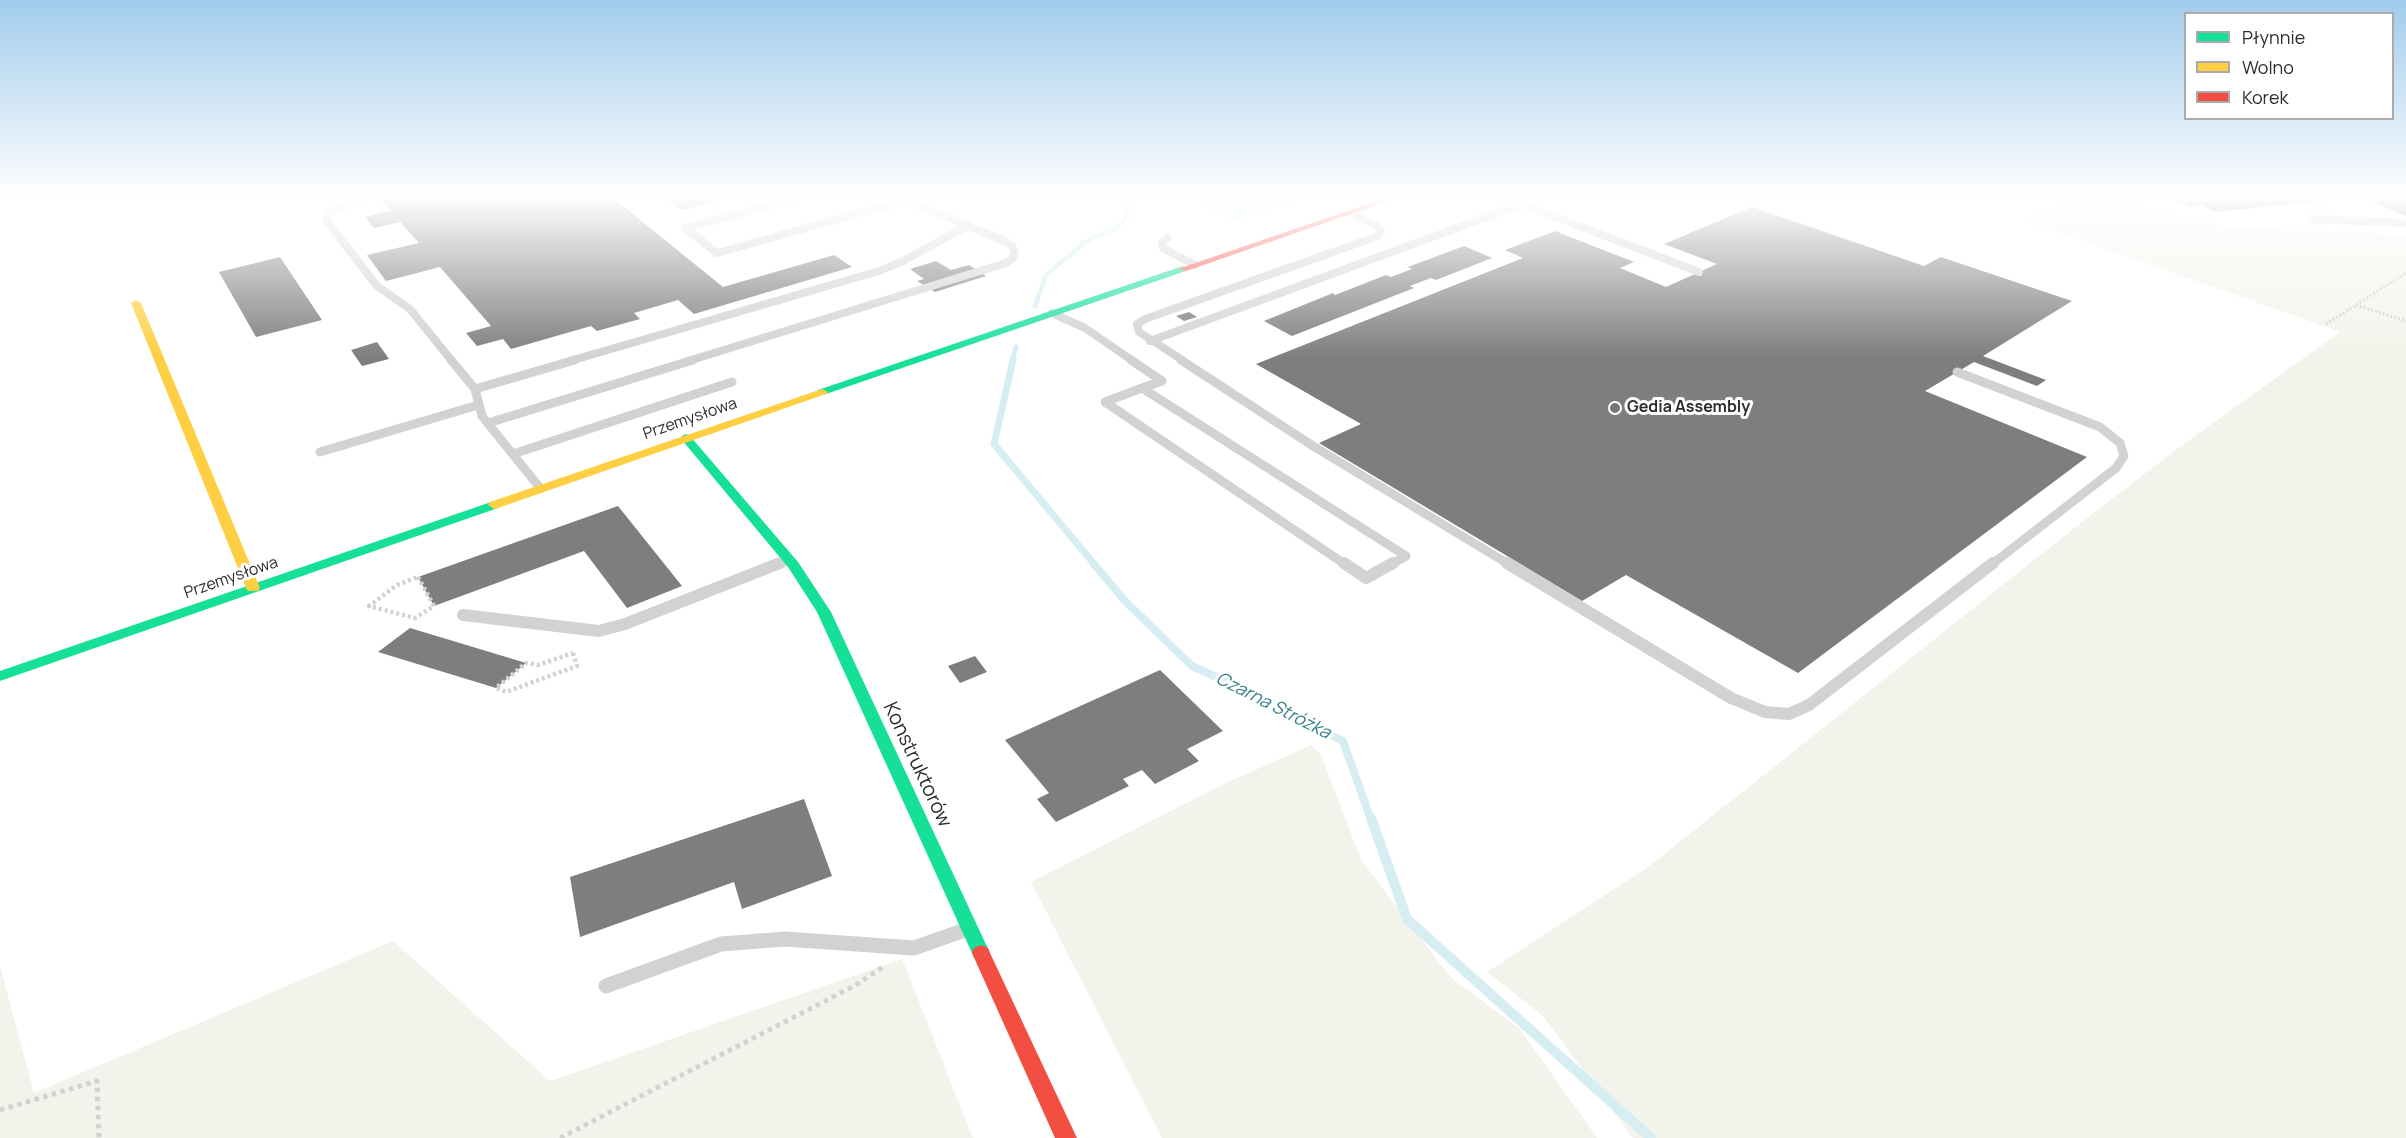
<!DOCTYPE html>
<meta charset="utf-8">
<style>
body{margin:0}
#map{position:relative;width:2406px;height:1138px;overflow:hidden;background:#fff;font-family:Manrope,sans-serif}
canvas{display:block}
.legend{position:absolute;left:2184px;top:12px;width:210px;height:108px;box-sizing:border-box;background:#fff;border:2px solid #ababab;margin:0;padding:8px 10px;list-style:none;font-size:18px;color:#2d2d2d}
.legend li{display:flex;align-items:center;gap:12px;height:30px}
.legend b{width:30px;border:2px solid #ababab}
</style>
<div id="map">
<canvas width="2406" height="1138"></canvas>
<ul class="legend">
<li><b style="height:8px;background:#16e098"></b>Płynnie</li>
<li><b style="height:8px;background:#ffcf43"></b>Wolno</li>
<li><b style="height:8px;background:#f24e42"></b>Korek</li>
</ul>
</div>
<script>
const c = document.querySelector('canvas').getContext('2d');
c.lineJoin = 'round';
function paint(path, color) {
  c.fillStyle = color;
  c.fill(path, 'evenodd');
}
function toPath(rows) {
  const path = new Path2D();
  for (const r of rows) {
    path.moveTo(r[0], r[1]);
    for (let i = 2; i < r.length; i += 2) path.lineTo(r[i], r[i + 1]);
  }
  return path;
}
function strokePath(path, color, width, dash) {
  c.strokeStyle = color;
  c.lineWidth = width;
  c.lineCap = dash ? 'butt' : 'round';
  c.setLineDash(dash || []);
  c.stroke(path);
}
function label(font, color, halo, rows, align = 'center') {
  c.font = font + ' Manrope,sans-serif';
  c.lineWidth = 6;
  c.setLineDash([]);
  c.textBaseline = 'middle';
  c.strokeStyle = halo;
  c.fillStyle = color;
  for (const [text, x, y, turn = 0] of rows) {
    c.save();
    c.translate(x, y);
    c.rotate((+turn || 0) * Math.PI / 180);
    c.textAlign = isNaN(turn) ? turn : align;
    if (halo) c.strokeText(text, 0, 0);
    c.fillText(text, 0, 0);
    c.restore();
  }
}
paint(toPath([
 [2074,198,2102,198,2233,228,2406,235,2406,1138,1633,1138,1543,1016,1487,972,1648,867,2092,514,2181,446,2340,332,2027,221],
 [1311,745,1321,755,1361,860,1451,978,1519,1028,1597,1138,1162,1138,1031,882,1224,784],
 [393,941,550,1081,902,959,973,1138,0,1138,0,966,34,1093]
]), '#f2f4eb');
paint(toPath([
 [1190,198,1303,198,1235,220]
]), '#d6eef2');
strokePath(toPath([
 [1035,306,1046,275,1085,242,1122,224,1127,216,1129,198],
 [1012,361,1016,347]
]), '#d6eef2', 5);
strokePath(toPath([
 [1013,360,994,444,1095,565]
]), '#d6eef2', 7);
strokePath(toPath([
 [1093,563,1125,601,1192,666,1260,697,1343,741,1371,820]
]), '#d6eef2', 8);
strokePath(toPath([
 [1371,818,1407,919,1651,1138]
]), '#d6eef2', 10);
paint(toPath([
 [613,198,723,287,834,255,852,267,694,314,678,300,634,313,640,319,597,331,591,326,511,349,503,339,477,346,466,333,491,326,440,267,386,281,367,255,419,243,380,199],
 [666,198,725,198,725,199,682,210],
 [2172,198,2327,198,2327,200,2215,212,2202,205,2190,207],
 [2364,198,2406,198,2406,216],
 [1752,207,1924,266,1941,257,2072,301,1983,356,2046,380,2037,386,1974,362,1925,391,2087,457,1798,673,1626,575,1582,601,1319,443,1361,424,1256,364,1523,258,1505,250,1555,231,1634,262,1620,268,1666,287,1717,264,1664,244],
 [390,211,400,222,374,228,365,217],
 [1464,246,1492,258,1436,280,1431,278,1410,286,1414,288,1292,336,1264,321,1333,293,1335,295,1386,275,1391,277,1412,269,1408,267],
 [280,257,322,320,256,337,219,272],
 [936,261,951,270,969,265,986,276,935,292,917,281,924,279,910,269],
 [1189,312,1197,317,1184,321,1176,316],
 [377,342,389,359,362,366,351,350],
 [618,506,682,586,627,608,584,551,434,606,418,577],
 [410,628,526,663,496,688,378,652],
 [975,656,987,672,960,683,948,666],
 [1160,670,1223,731,1187,749,1199,761,1155,784,1142,770,1123,779,1129,786,1056,822,1037,799,1049,793,1005,740],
 [804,799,832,876,742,909,734,882,580,937,570,877]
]), '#7e7e7e');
strokePath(toPath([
 [2356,305,2406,321],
 [2326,324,2406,273]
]), '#d2d2d2', 3, [2, 2]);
strokePath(toPath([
 [418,577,434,606,415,618,369,606,397,585,418,577],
 [573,653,577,666,506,692,496,688,526,663,538,665,573,653]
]), '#d2d2d2', 4.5, [3, 3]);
strokePath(toPath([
 [0,1110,97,1081,99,1138],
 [560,1138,854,986,883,967]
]), '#d2d2d2', 5, [4.5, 4.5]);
strokePath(toPath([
 [362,198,328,212,326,220,377,286,410,309,452,361],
 [796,198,685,228,717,253,905,200],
 [1506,198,1699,272],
 [2312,219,2406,223],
 [1167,238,1162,243,1163,248,1195,265],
 [1052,313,1085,328,1133,361],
 [1150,341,1522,204],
 [570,361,879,271,901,262,969,225],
 [688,361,1006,263,1012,259,1015,253,1012,246,1004,241,902,198],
 [1184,361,1139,332,1137,324,1145,319,1378,236,1381,231,1377,226,1350,212]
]), '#d2d2d2', 8);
strokePath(toPath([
 [451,360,475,389,482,416,540,488],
 [1131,360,1162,381,1142,388],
 [1181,360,1313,446,1510,565],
 [1957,372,2100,427,2120,443,2124,456,2116,468,1991,565],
 [1142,388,1406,556,1390,565],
 [1142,388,1105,402,1346,565],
 [475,389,575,360],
 [488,423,693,360],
 [320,452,478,405],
 [513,454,732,382],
 [776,565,788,560]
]), '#d2d2d2', 9);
strokePath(toPath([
 [1344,563,1366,578,1393,563],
 [1507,563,1731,698,1765,712,1789,714,1809,705,1993,563],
 [463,615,599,631,625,624,780,563]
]), '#d2d2d2', 12);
strokePath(toPath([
 [606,986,721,944,785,939,914,948,965,930]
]), '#d2d2d2', 15);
paint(toPath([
 [1183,266,1188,269,1186,271,826,394,822,395,816,392,818,390,1183,266],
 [686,434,690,436,798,562,831,612,990,953,988,958,981,961,974,958,972,953,817,612,788,567,682,440,680,438,682,436,686,434],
 [494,501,500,505,498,508,0,681,0,671,494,501]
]), '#16e098');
paint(toPath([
 [136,300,141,303,260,588,258,591,248,591,246,588,131,303,136,300],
 [822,389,828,392,826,394,498,508,494,509,488,505,490,502,822,389]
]), '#ffcf43');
paint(toPath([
 [1385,198,1397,198,1186,271,1178,269,1385,198],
 [981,945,988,948,990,953,1077,1138,1055,1138,972,953,974,948,981,945]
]), '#f24e42');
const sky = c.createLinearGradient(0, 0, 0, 357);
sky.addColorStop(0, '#a1cbec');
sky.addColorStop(0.55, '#fff');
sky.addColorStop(1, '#ffffff00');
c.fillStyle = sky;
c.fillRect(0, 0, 2406, 357);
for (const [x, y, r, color] of [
 [1615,408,6,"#767676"]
]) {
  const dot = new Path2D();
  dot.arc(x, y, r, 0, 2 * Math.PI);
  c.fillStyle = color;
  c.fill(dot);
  strokePath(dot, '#fff', 2);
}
label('bold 16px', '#2d2d2d', '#fff', [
 ["Gedia Assembly",1627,408]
], 'left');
label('16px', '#2d2d2d', '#fff', [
 ["Przemysłowa",690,419,-19],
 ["Przemysłowa",231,578,-19]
]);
label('italic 18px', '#37808b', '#fff', [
 ["Czarna Stróżka",1273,706,27]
]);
label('20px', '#2d2d2d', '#fff', [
 ["Konstruktorów",917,765,65]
]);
</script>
